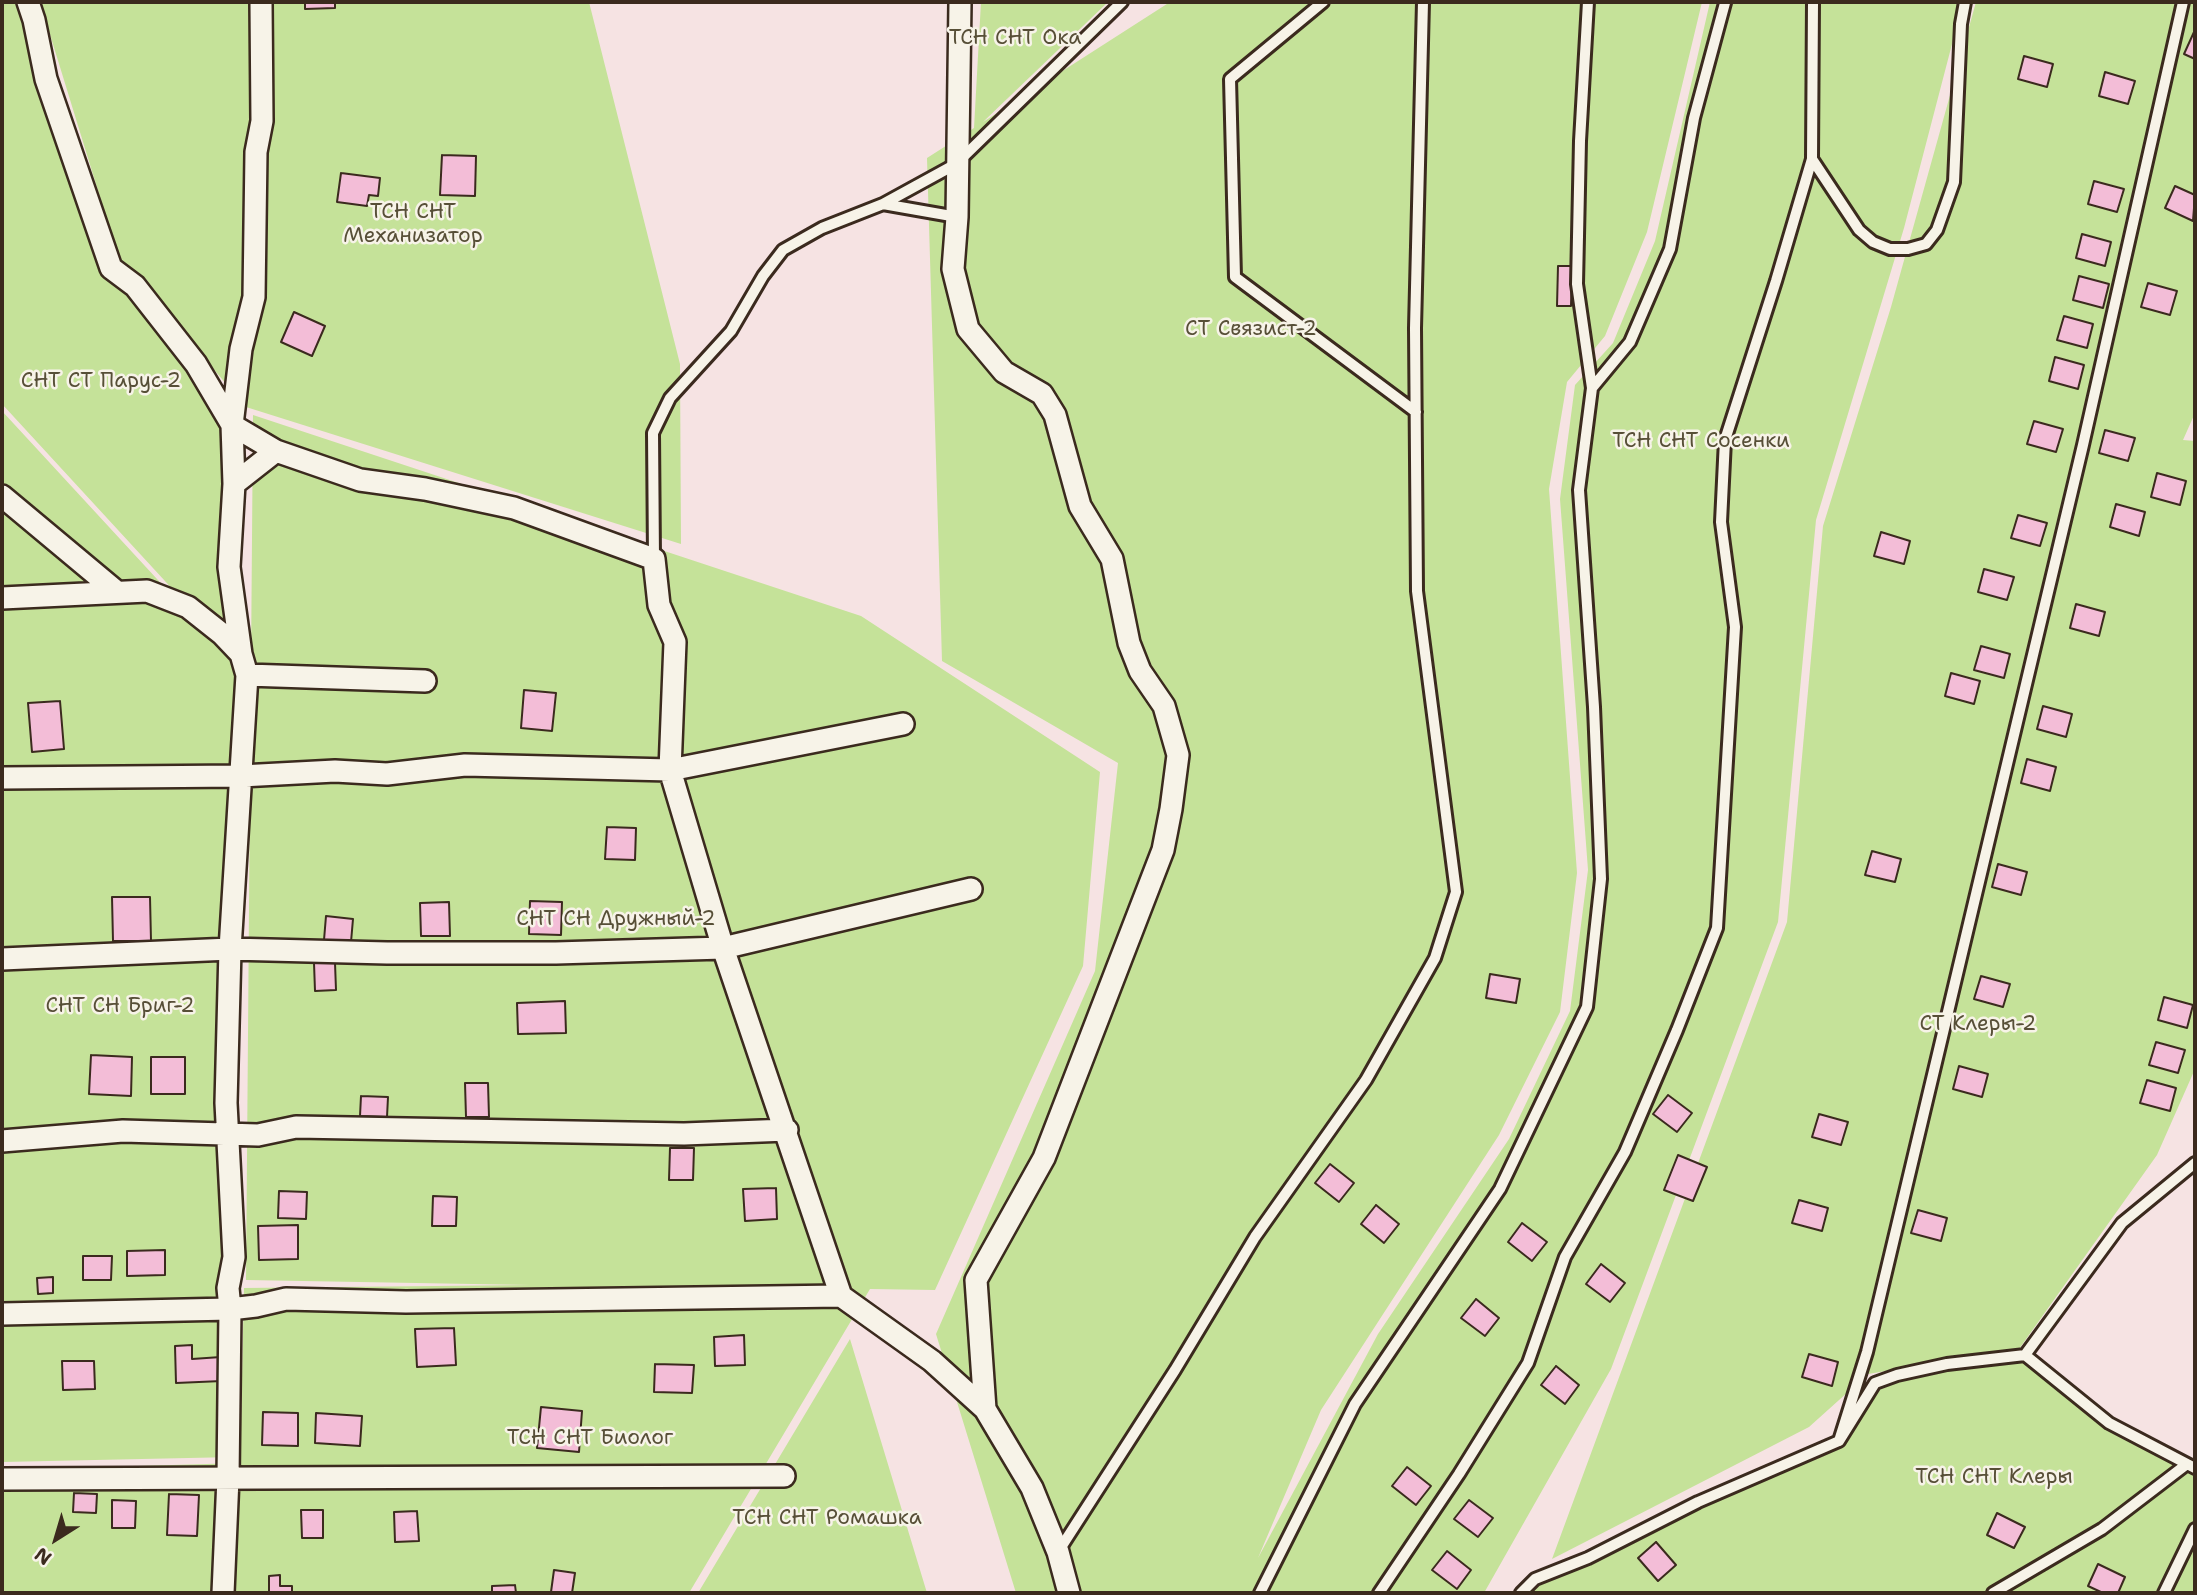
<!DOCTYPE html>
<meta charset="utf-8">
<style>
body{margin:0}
#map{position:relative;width:2197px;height:1595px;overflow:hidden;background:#f6e3e3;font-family:"Shantell Sans",sans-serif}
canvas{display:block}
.frame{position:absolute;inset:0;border:4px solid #3b2a1e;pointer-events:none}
.north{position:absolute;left:21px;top:1504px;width:70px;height:70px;-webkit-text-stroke:5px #f7f3e8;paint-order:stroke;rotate:217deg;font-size:19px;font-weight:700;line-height:28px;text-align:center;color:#3b2a1e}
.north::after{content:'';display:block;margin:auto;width:24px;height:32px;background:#3b2a1e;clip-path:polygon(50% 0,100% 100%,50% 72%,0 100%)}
</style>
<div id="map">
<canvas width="2197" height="1595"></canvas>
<div class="frame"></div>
<div class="north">N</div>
</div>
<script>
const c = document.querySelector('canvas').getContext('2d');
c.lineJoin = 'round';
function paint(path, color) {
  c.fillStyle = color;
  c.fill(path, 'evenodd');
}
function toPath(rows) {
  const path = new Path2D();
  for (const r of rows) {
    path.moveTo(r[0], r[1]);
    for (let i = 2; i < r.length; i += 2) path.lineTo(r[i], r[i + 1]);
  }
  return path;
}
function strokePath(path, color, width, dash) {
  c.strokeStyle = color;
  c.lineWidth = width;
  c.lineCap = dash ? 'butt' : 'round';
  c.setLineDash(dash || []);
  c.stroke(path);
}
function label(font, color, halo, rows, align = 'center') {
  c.font = font + ' "Shantell Sans",sans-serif';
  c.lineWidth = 5;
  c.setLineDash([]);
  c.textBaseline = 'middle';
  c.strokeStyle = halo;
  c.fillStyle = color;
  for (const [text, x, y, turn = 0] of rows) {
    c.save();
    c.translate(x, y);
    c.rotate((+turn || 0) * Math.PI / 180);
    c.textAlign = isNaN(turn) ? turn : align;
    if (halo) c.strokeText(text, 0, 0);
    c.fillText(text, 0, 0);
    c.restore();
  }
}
paint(toPath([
 [2,2,33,2,117,262,243,414,234,656,2,404],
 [40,2,589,2,680,364,681,544,246,407,119,259],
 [981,2,1108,2,983,122,1170,2,1702,2,1647,232,1605,336,1567,382,1549,489,1577,873,1560,1012,1499,1135,1321,1410,1258,1558,1378,1334,1509,1139,1570,1011,1588,870,1560,499,1575,385,1613,343,1655,241,1710,2,1963,2,1904,228,1816,520,1778,922,1611,1369,1484,1593,1016,1593,936,1334,1095,971,1118,763,942,661,927,158,974,128],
 [1976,2,2195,2,2195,413,2183,440,2195,441,2195,1069,2157,1155,2019,1349,1868,1374,1809,1427,1552,1559,1787,922,1823,526,1891,307],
 [2,411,240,669,235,1457,2,1462],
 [253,415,861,616,1100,772,1083,966,935,1290,870,1289,689,1593,2,1593,2,1470,240,1463,244,1288,530,1285,246,1280],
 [850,1339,927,1593,698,1593],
 [2025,1355,2109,1423,2195,1468,2195,1593,1522,1593,1535,1579,1839,1441,1875,1383]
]), '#c5e299');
const building = toPath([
 [305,2,335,2,335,8,305,9,305,2],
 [2194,32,2195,33,2195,59,2184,54,2194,32],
 [2024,56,2053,64,2047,87,2018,79,2024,56],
 [2105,72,2135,81,2128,104,2099,96,2105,72],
 [442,155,476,156,475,196,440,195,442,155],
 [341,173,380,178,378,196,369,195,367,206,337,202,341,173],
 [2094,181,2124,189,2117,212,2088,204,2094,181],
 [2175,186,2195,195,2193,221,2165,208,2175,186],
 [2082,234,2111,242,2105,266,2076,258,2082,234],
 [1558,266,1572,266,1571,306,1557,306,1558,266],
 [2079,276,2109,284,2103,308,2073,300,2079,276],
 [2148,283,2177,291,2170,315,2141,307,2148,283],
 [294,312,325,326,312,356,281,342,294,312],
 [2064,316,2093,324,2087,348,2057,340,2064,316],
 [2055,357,2084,365,2078,389,2049,381,2055,357],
 [2034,421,2063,429,2056,452,2027,444,2034,421],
 [2105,430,2135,438,2128,461,2099,453,2105,430],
 [2157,473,2186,481,2180,505,2151,497,2157,473],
 [2116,504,2145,512,2139,536,2110,527,2116,504],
 [2018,515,2047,523,2040,546,2011,538,2018,515],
 [1881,532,1910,541,1904,564,1874,556,1881,532],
 [1984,569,2014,577,2007,600,1978,592,1984,569],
 [2076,604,2105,612,2099,636,2070,628,2076,604],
 [1981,646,2010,654,2004,678,1974,670,1981,646],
 [1951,673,1980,681,1974,704,1945,696,1951,673],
 [524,690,556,693,552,731,521,728,524,690],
 [60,701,64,749,32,752,28,703,60,701],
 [2043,706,2072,714,2066,737,2037,729,2043,706],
 [2027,759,2056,767,2050,791,2021,783,2027,759],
 [607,827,636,828,635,860,605,859,607,827],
 [1872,851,1901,859,1895,882,1865,875,1872,851],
 [1998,864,2027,872,2021,895,1992,887,1998,864],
 [112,897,150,897,151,941,113,941,112,897],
 [530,901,562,902,561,935,529,934,530,901],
 [449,902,450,936,421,936,420,903,449,902],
 [326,916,353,919,351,942,324,940,326,916],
 [314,963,335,963,336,990,315,991,314,963],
 [1490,974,1520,979,1516,1003,1486,998,1490,974],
 [1981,976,2010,984,2003,1007,1974,999,1981,976],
 [2164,997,2193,1005,2187,1028,2158,1020,2164,997],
 [565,1001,566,1033,518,1034,517,1003,565,1001],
 [2156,1042,2185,1050,2178,1073,2149,1065,2156,1042],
 [91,1055,132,1057,131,1096,89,1094,91,1055],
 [151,1057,185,1057,185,1094,151,1094,151,1057],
 [1959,1066,1988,1074,1982,1097,1953,1089,1959,1066],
 [2147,1080,2176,1088,2170,1111,2140,1103,2147,1080],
 [465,1083,488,1083,489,1117,466,1117,465,1083],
 [1668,1095,1692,1113,1677,1132,1653,1114,1668,1095],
 [361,1096,388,1097,387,1117,360,1116,361,1096],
 [1819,1114,1848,1122,1841,1145,1812,1137,1819,1114],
 [670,1148,694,1148,693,1180,669,1180,670,1148],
 [1678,1155,1707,1167,1693,1201,1664,1190,1678,1155],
 [1330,1164,1354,1183,1339,1202,1315,1183,1330,1164],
 [776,1188,777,1219,745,1221,743,1189,776,1188],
 [279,1191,307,1192,306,1219,278,1218,279,1191],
 [433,1196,457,1197,456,1226,432,1226,433,1196],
 [1799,1200,1828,1208,1822,1231,1792,1223,1799,1200],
 [1376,1205,1399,1224,1384,1243,1361,1224,1376,1205],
 [1918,1210,1947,1218,1941,1241,1911,1233,1918,1210],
 [1522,1223,1547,1242,1532,1261,1508,1242,1522,1223],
 [298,1225,298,1259,259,1260,258,1226,298,1225],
 [165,1250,165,1275,127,1276,127,1251,165,1250],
 [83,1256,112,1256,111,1280,83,1280,83,1256],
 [1601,1264,1625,1283,1610,1302,1586,1284,1601,1264],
 [53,1277,53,1293,38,1294,37,1278,53,1277],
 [1476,1299,1499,1318,1485,1336,1461,1318,1476,1299],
 [454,1328,456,1365,417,1367,415,1329,454,1328],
 [744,1335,745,1365,715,1366,714,1337,744,1335],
 [192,1345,192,1359,221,1357,222,1381,176,1383,175,1346,192,1345],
 [1809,1354,1838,1362,1832,1386,1802,1377,1809,1354],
 [62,1361,94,1361,95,1389,63,1390,62,1361],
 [655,1364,694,1365,692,1393,654,1392,655,1364],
 [1556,1366,1579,1385,1565,1404,1541,1385,1556,1366],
 [541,1407,582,1411,579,1452,537,1448,541,1407],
 [263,1412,298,1413,298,1446,262,1445,263,1412],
 [316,1413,362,1416,360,1446,315,1443,316,1413],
 [1407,1467,1431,1486,1416,1505,1392,1486,1407,1467],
 [74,1493,97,1494,96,1513,73,1512,74,1493],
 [169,1494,199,1495,197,1536,167,1535,169,1494],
 [112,1500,136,1501,135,1528,112,1528,112,1500],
 [1469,1500,1493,1518,1478,1537,1454,1519,1469,1500],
 [301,1510,323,1510,323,1538,302,1538,301,1510],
 [417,1511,419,1541,395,1542,394,1512,417,1511],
 [1997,1513,2025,1527,2014,1548,1987,1535,1997,1513],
 [1656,1542,1676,1565,1658,1581,1638,1558,1656,1542],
 [1447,1551,1471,1570,1457,1589,1432,1570,1447,1551],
 [2098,1564,2125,1577,2118,1593,2103,1593,2088,1586,2098,1564],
 [554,1570,575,1573,572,1593,551,1592,554,1570],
 [280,1575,280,1586,292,1586,292,1593,269,1593,269,1576,280,1575],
 [515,1585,516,1593,492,1593,492,1586,515,1585]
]);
paint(building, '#f3bdd7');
strokePath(building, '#3b2a1e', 2);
const service = toPath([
 [1323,2,1230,79,1235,277,1416,412],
 [1812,159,1859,230,1873,242,1890,249,1908,249,1926,244,1937,230,1954,182,1961,24,1965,2],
 [883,204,957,217],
 [1592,388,1630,342,1670,249,1694,118,1725,3],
 [654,559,653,433,670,398,731,331,763,276,783,250,822,228,883,204,956,164,1122,2],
 [2025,1355,2122,1223,2195,1163],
 [1839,1441,1867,1352,2083,445,2183,2],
 [1058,1552,1175,1370,1255,1237,1366,1080,1435,958,1456,892,1417,591,1415,328,1423,2],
 [1260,1593,1355,1404,1500,1189,1587,1007,1601,879,1594,707,1579,490,1592,388,1577,284,1580,141,1588,2],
 [1379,1593,1459,1474,1528,1363,1565,1257,1625,1152,1677,1030,1717,928,1735,627,1721,522,1725,440,1776,281,1812,159,1813,2],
 [1521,1593,1535,1579,1588,1558,1698,1502,1839,1441,1875,1383,1897,1375,1947,1364,2025,1355,2109,1423,2195,1468],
 [1993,1593,2102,1529,2187,1464],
 [2164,1593,2195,1529]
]);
const minor = toPath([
 [28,2,34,20,46,79,111,268,135,286,196,364,232,425,276,451,360,480,425,489,514,508,654,559,659,605,675,642,670,770,723,948,841,1296],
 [960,2,957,217,953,269,968,329,1004,372,1042,394,1055,415,1080,506,1112,559,1129,643,1140,671,1164,706,1178,755,1171,809,1163,850,1044,1158,976,1280,985,1409],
 [234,484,276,451],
 [2,496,117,592],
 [2,598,147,591,188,607,222,634,241,654],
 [247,675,425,681],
 [2,778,241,776,335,771,387,774,465,765,670,770,903,724],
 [2,959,230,949,387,953,556,953,723,948,971,889],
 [2,1141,123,1131,258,1135,296,1127,684,1134,787,1130],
 [2,1314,230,1309,256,1306,286,1299,406,1302,841,1296,932,1361,985,1409,1032,1488,1058,1552,1069,1593],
 [2,1479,784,1476],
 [223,1593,228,1478,230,1309,228,1288,234,1257,226,1103,230,949,247,675,241,654,229,567,234,484,232,425,241,349,254,297,256,152,262,121,261,2]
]);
strokePath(service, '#3b2a1e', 16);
strokePath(minor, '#3b2a1e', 26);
strokePath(service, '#f7f3e8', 10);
strokePath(minor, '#f7f3e8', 21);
label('21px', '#574f37', '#f7f3e8', [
 ["ТСН СНТ Ока",1015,39],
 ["ТСН СНТ",413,213],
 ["Механизатор",413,237],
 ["СТ Связист-2",1251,330],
 ["СНТ СТ Парус-2",101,382],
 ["ТСН СНТ Сосенки",1701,442],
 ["СНТ СН Дружный-2",616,920],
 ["СНТ СН Бриг-2",120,1007],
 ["СТ Клеры-2",1978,1025],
 ["ТСН СНТ Биолог",590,1439],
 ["ТСН СНТ Клеры",1994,1478],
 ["ТСН СНТ Ромашка",827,1519]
]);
</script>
